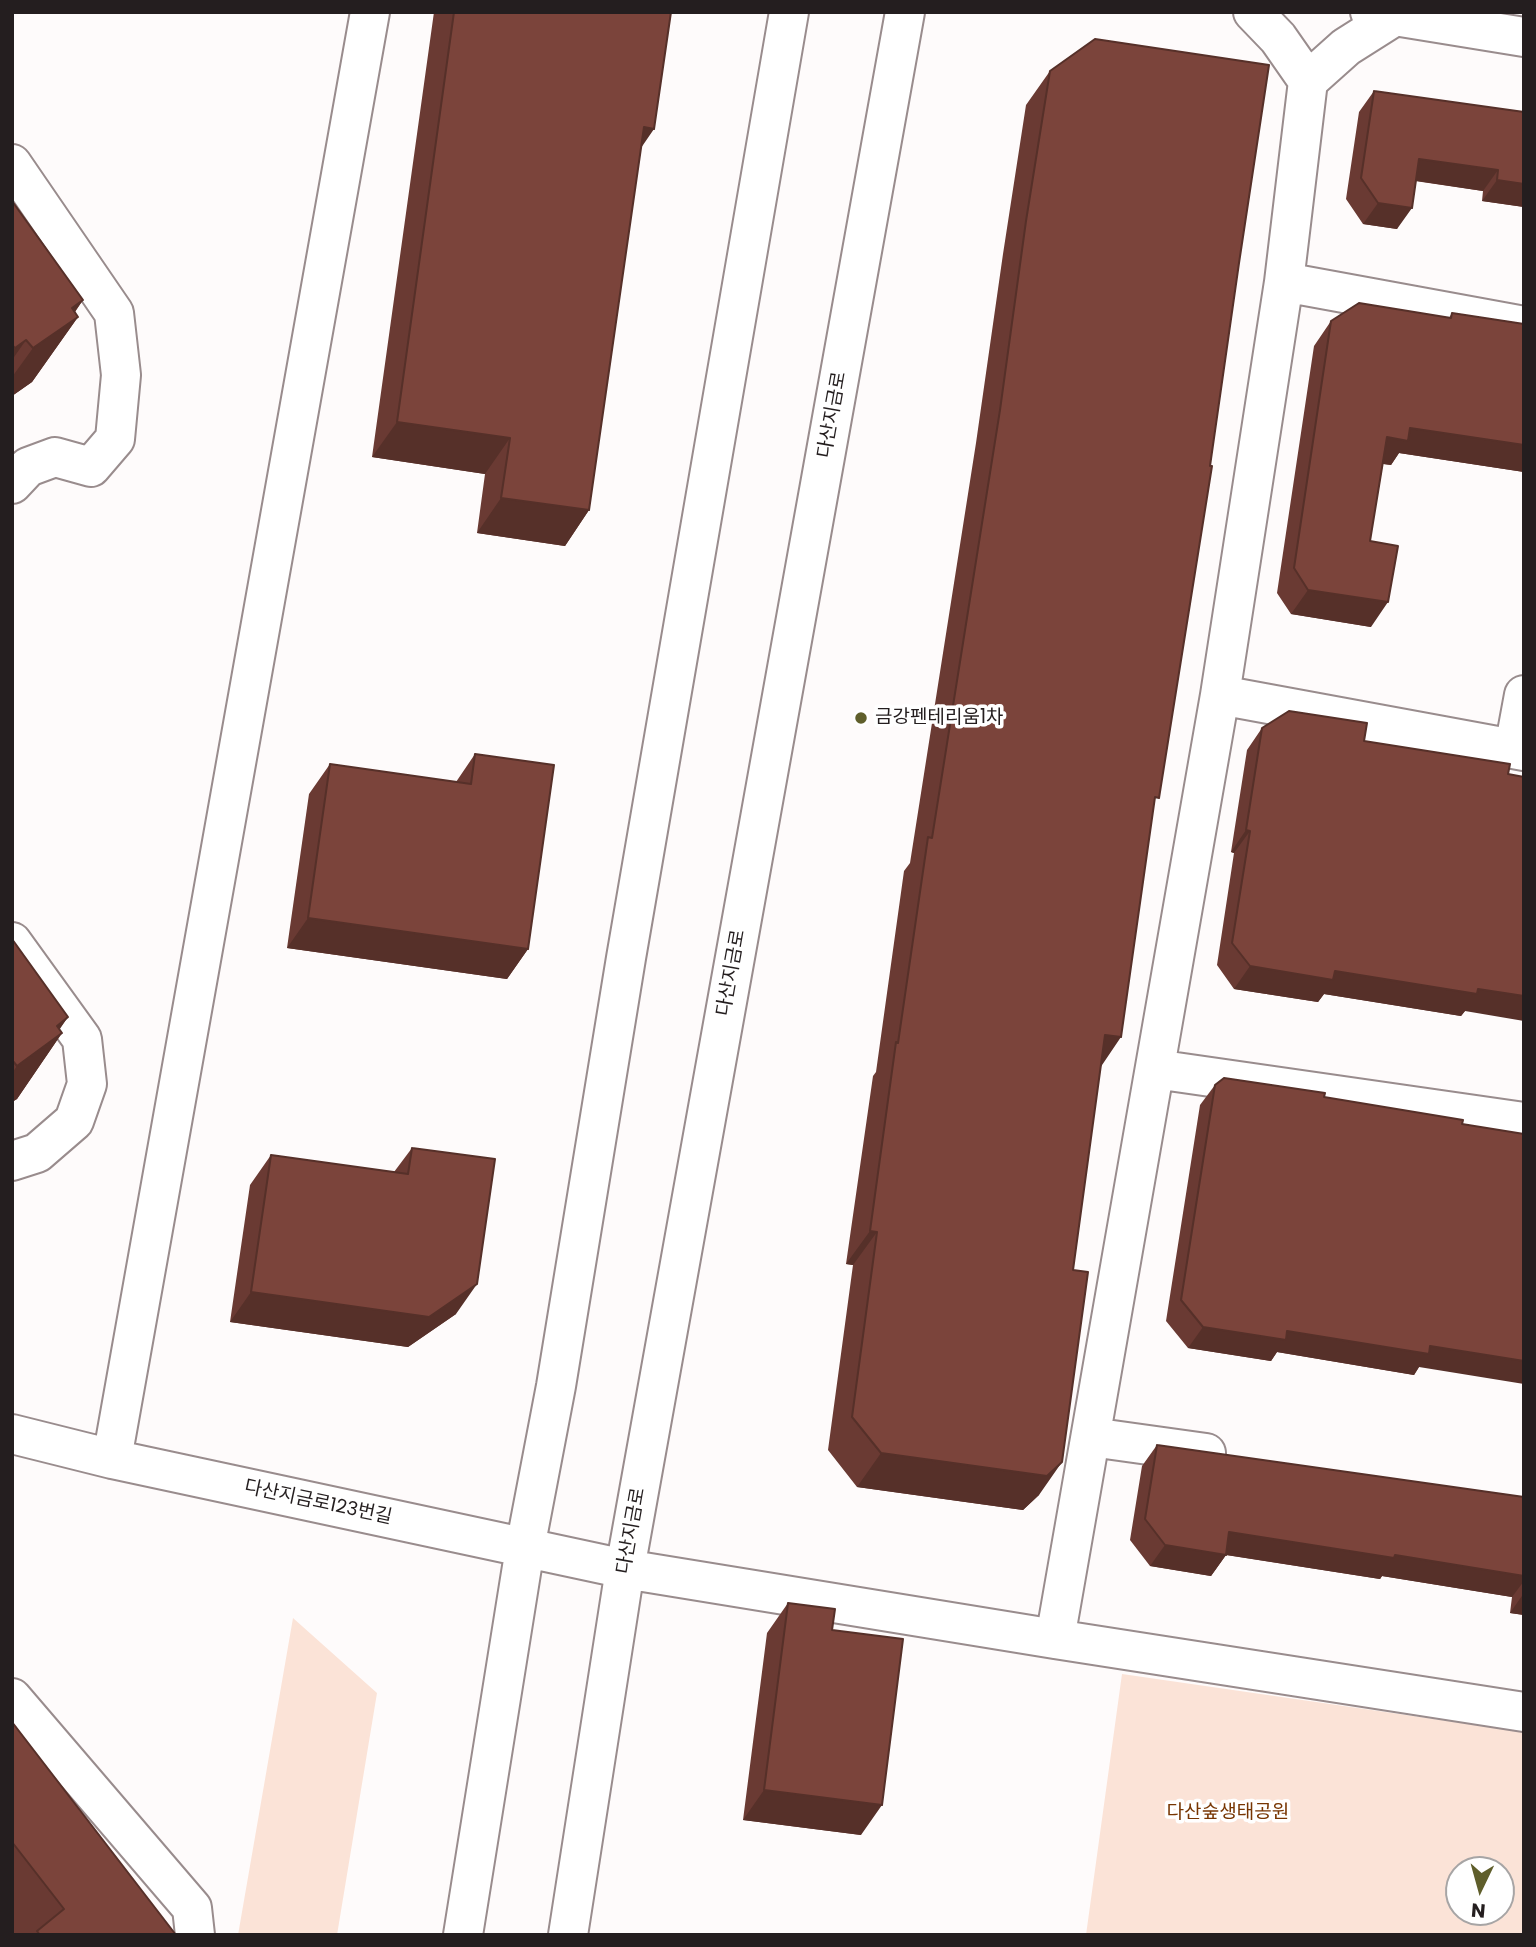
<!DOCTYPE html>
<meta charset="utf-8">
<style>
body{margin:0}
#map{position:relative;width:1536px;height:1947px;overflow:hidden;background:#fefbfb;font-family:Poppins,sans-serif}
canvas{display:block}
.frame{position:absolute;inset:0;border:14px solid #241e1f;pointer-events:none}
.north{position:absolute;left:1445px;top:1856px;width:70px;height:70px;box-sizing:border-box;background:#fff;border:2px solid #a7a5a5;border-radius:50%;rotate:185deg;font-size:19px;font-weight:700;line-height:28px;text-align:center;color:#241e1f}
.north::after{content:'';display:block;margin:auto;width:24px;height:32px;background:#5f5e2b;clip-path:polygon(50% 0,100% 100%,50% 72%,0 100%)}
</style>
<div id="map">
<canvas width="1536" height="1947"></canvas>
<div class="frame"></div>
<div class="north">N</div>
</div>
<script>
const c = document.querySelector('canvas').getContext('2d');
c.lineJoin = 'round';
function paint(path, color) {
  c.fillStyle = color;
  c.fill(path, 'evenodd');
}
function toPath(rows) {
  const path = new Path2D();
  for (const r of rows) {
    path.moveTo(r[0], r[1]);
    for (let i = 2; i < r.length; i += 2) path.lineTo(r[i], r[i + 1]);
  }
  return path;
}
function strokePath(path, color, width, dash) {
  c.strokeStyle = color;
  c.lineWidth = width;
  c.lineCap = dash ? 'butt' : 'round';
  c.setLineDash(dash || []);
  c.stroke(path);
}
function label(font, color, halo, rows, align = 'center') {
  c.font = font + ' Poppins,"Noto Sans KR",sans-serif';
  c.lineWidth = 7;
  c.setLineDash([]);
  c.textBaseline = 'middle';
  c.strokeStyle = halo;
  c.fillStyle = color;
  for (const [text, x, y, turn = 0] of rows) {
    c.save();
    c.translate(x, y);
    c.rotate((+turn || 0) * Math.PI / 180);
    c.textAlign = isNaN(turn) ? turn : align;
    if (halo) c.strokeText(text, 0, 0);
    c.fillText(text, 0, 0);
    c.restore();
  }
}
paint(toPath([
 [293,1618,377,1693,337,1935,238,1935],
 [1122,1674,1524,1732,1524,1935,1086,1935],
 [1459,1870,1501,1870,1501,1912,1459,1912]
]), '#fbe3d7');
const minor = toPath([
 [1253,12,1278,38,1308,81,1346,47,1395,16],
 [1370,12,1524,37],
 [12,164,114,313,121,375,115,439,91,467,55,457,28,467,12,484],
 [1284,282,1524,326],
 [1220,695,1524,751],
 [1514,749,1524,695],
 [12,942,82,1039,87,1084,74,1121,37,1153,12,1161],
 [1155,1069,1524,1122],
 [12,1434,112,1459,625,1569,1055,1639,1524,1712],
 [1091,1437,1206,1453],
 [112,1459,370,12],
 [1055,1639,1220,695,1284,282,1308,81],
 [12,1698,192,1908,195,1935],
 [463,1935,525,1548,556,1386,626,958,789,12],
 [568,1935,625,1569,905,12]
]);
strokePath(minor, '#998c8d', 42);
strokePath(minor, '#fff', 38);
paint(toPath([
 [434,12,671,12,641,148,589,510,565,546,477,533,485,474,372,457],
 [1050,71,1154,805,1101,1066,1039,1495,1023,1510,857,1487,828,1450,853,1265,846,1264,873,1076,876,1072,904,871,910,863,976,443,1003,254,1026,105],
 [1374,91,1524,112,1524,207,1482,201,1483,191,1415,181,1397,229,1363,224,1346,199,1359,112],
 [12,201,83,300,75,312,78,317,32,382,12,396],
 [1452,313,1524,324,1524,472,1399,453,1391,465,1383,464,1370,541,1371,627,1291,614,1277,593,1314,346,1331,321,1449,318],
 [1262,728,1364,741,1465,1011,1461,1016,1324,994,1318,1002,1234,989,1217,965,1234,853,1231,852,1247,750],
 [475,754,528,949,507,979,287,948,309,794,330,764,456,782],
 [12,939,68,1017,59,1029,62,1033,17,1099,12,1102],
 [1215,1085,1324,1097,1419,1367,1414,1375,1277,1352,1271,1361,1188,1348,1166,1321,1200,1105],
 [412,1148,456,1314,408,1347,230,1322,250,1185,271,1155,394,1172],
 [1157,1445,1524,1497,1524,1615,1510,1613,1512,1597,1382,1576,1380,1579,1226,1555,1211,1576,1150,1566,1130,1540,1142,1466],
 [788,1603,832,1630,861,1835,743,1820,767,1633],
 [12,1722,176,1935,12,1935]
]), '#6a3a33');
paint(toPath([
 [644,127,654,129,630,164],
 [1419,159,1498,170,1483,191,1404,179],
 [1497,180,1524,184,1524,207,1482,201],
 [1378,203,1412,208,1397,229,1363,224],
 [83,300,66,324,78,317,32,382,12,396,12,377,33,348,72,308],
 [26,340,12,360,12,352,15,348],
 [397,422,510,438,485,474,372,457],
 [1410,428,1524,445,1524,472,1399,453,1391,465,1370,462,1387,437],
 [501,498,589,510,565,546,477,533],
 [1308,590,1388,602,1371,627,1291,614],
 [1246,830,1250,831,1234,853,1231,852],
 [308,918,528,949,507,979,287,948],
 [1250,966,1335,971,1478,989,1524,996,1524,1021,1465,1011,1461,1016,1324,994,1318,1002,1234,989],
 [68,1017,51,1042,62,1033,17,1099,12,1102,12,1073,17,1066,57,1026],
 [1105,1035,1121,1037,1098,1071],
 [870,1231,877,1232,853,1265,846,1264],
 [477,1284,456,1314,408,1347,230,1322,251,1292],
 [1203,1327,1287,1331,1430,1346,1524,1361,1524,1384,1419,1367,1414,1375,1277,1352,1271,1361,1188,1348],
 [881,1453,1062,1462,1039,1495,1023,1510,857,1487],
 [1229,1532,1395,1555,1524,1576,1524,1581,1512,1597,1382,1576,1380,1579,1214,1553],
 [1165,1545,1226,1555,1211,1576,1150,1566],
 [1524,1593,1524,1615,1510,1613],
 [764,1790,882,1805,861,1835,743,1820]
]), '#563029');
const building = toPath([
 [454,12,671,12,654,129,644,127,589,510,501,498,510,438,397,422,454,12],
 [1095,39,1269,65,1239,263,1210,466,1212,466,1159,798,1155,797,1121,1037,1105,1035,1073,1270,1088,1272,1062,1462,1047,1476,881,1453,852,1417,877,1232,870,1231,896,1042,898,1043,928,837,932,838,1000,410,1026,221,1050,71,1095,39],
 [1374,91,1524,112,1524,184,1497,180,1498,170,1419,159,1412,208,1378,203,1361,178,1374,91],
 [12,201,83,300,72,308,78,317,33,348,26,340,15,348,12,345,12,201],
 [1359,303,1451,318,1452,313,1524,324,1524,445,1410,428,1408,441,1387,437,1370,541,1398,546,1388,602,1308,590,1294,568,1331,321,1359,303],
 [1289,711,1367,723,1364,741,1510,764,1508,774,1524,777,1524,996,1478,989,1477,994,1335,971,1333,980,1250,966,1232,943,1250,831,1246,830,1262,728,1289,711],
 [475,754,554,765,528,949,308,918,330,764,471,784,475,754],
 [12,939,68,1017,57,1026,62,1033,17,1066,12,1060,12,939],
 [1224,1078,1325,1093,1324,1097,1463,1120,1462,1124,1524,1134,1524,1361,1430,1346,1429,1354,1287,1331,1286,1340,1203,1327,1181,1300,1215,1085,1224,1078],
 [412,1148,495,1159,477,1284,429,1317,251,1292,271,1155,408,1174,412,1148],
 [1157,1445,1524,1497,1524,1576,1395,1555,1394,1558,1229,1532,1226,1555,1165,1545,1145,1519,1157,1445],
 [788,1603,835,1609,832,1630,903,1639,882,1805,764,1790,788,1603],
 [12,1722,176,1935,40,1935,37,1931,64,1909,12,1842,12,1722]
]);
paint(building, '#7b443b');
strokePath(building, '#563029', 2);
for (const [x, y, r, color] of [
 [861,718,7,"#5f5e2b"]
]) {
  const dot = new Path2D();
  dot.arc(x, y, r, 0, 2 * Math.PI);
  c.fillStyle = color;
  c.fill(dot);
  strokePath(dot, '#fff', 2.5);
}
label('19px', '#241e1f', '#fff', [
 ["다산지금로",833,415,-80],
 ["다산지금로",732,973,-80],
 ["다산지금로123번길",318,1503,12],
 ["다산지금로",632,1531,-80]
]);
label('19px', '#241e1f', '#fff', [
 ["금강펜테리움1차",875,718]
], 'left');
label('19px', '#773502', '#fff', [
 ["다산숲생태공원",1228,1813]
]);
</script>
